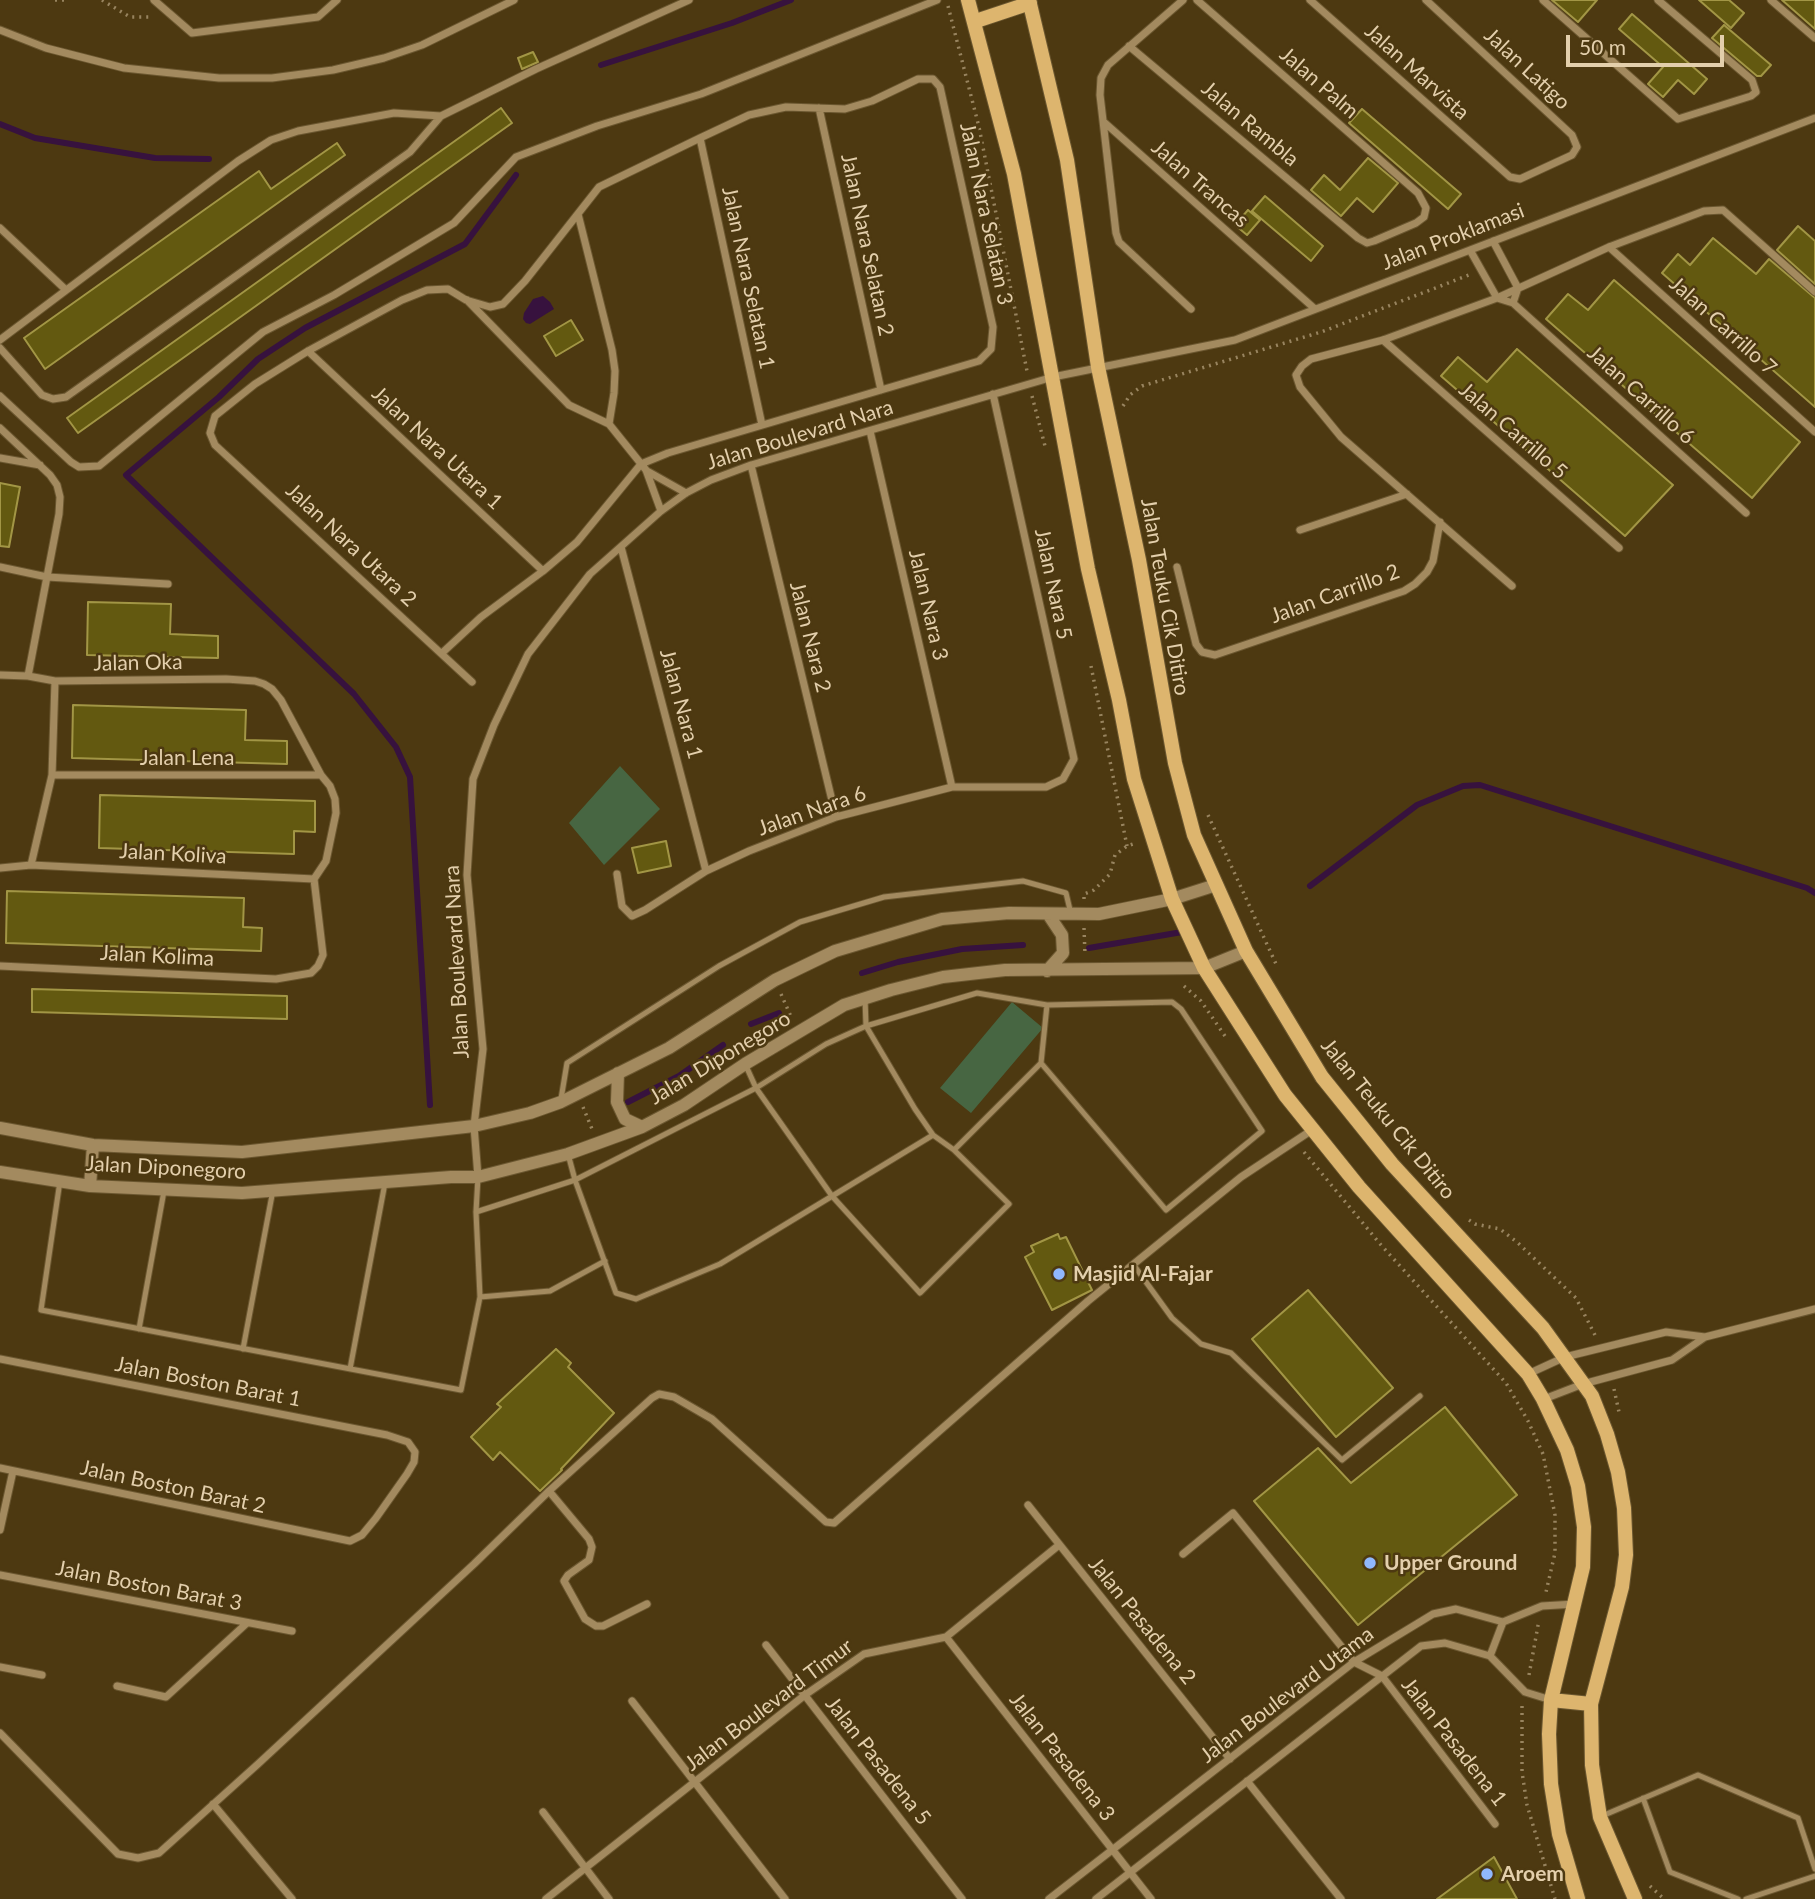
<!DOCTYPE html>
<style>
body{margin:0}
#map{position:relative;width:1815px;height:1899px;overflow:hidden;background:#4d3911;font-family:Lato,sans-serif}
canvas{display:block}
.scale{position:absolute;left:1566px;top:35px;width:158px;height:32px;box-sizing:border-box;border:4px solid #e3cfac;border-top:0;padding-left:9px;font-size:21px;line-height:24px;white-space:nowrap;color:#e3cfac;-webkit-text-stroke:5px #4d3911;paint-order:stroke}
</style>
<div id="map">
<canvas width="1815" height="1899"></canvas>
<div class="scale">50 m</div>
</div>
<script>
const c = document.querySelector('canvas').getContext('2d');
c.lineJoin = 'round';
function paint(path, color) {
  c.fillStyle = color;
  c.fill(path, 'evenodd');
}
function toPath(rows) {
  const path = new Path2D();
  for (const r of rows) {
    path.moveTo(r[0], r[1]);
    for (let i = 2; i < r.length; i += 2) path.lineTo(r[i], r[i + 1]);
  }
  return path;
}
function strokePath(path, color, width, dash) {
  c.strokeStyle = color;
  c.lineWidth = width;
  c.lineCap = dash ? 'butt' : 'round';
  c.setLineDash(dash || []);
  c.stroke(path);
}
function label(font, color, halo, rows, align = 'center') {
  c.font = font + ' Lato,sans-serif';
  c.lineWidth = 5;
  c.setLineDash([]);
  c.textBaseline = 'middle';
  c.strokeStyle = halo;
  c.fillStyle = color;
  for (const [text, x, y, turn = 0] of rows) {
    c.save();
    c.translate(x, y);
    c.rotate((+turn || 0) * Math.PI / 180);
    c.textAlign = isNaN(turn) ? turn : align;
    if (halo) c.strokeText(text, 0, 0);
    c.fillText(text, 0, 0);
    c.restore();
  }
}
paint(toPath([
 [620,766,660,809,604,865,569,823],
 [1012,1002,1043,1028,971,1113,940,1088]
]), '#476642');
paint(toPath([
 [543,296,550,302,554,309,530,324,526,323,523,319,524,313,533,299]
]), '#37123e');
strokePath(toPath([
 [601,65,732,23,791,0],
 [0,124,35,138,155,158,209,159],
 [1310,886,1417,805,1463,786,1480,785,1807,888,1815,893],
 [1089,948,1182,932],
 [862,973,898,962,962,949,1023,945],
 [751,1024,779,1013],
 [628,1102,679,1076,723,1045],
 [430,1105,410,777,396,747,354,694,126,475,219,397,258,359,305,328,465,244,516,175]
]), '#37123e', 6);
const building = toPath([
 [1552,0,1597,0,1578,22,1552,0],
 [1699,0,1729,0,1744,13,1731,28,1699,0],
 [1782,0,1815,0,1815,29,1782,0],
 [1632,14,1707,79,1694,94,1678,80,1663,97,1648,84,1663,67,1619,29,1632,14],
 [1724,25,1771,65,1761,76,1757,76,1712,38,1724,25],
 [533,52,538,62,522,69,518,58,533,52],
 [501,108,512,123,78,433,67,418,501,108],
 [1362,109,1461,194,1448,209,1349,123,1362,109],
 [337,143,345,155,45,369,24,338,259,171,271,189,337,143],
 [1368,158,1398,183,1373,212,1357,198,1341,216,1311,190,1324,175,1340,190,1368,158],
 [1265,196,1323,246,1311,261,1252,211,1265,196],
 [1248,210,1260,220,1247,235,1235,225,1248,210],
 [1798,226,1815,241,1815,284,1777,250,1798,226],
 [1713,238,1756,274,1769,259,1815,298,1815,407,1662,273,1678,254,1690,265,1713,238],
 [1614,280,1800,442,1752,498,1546,319,1568,294,1588,310,1614,280],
 [571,320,583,340,556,356,544,336,571,320],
 [1517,349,1673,485,1625,536,1441,376,1458,357,1487,382,1517,349],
 [0,483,20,487,9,547,0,546,0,483],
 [88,602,171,604,170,634,218,636,218,658,87,655,88,602],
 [73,705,246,710,245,740,287,741,287,764,72,758,73,705],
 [100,795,315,801,315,832,294,831,294,854,99,848,100,795],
 [666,841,671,866,638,873,632,848,666,841],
 [7,891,244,898,243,927,262,928,261,951,6,943,7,891],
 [32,989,287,996,287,1019,32,1012,32,989],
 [1058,1234,1060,1239,1066,1237,1092,1290,1052,1310,1025,1257,1034,1252,1031,1246,1058,1234],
 [1308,1290,1393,1388,1336,1437,1252,1339,1308,1290],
 [556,1349,571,1363,568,1367,614,1413,561,1469,562,1470,540,1491,500,1452,493,1460,471,1437,501,1407,497,1404,556,1349],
 [1445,1407,1517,1495,1358,1625,1254,1501,1318,1448,1351,1483,1445,1407],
 [1494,1857,1517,1899,1437,1899,1494,1857]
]);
paint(building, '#635910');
strokePath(building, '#a29645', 2);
const service = toPath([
 [1041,1063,1047,1005],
 [746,1066,756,1088,832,1196,920,1293,1009,1204,954,1150,933,1135,915,1109,866,1026,865,998],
 [561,1099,567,1063,719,966,800,922,884,897,1023,881,1066,893,1071,914],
 [568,1154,575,1180,616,1293,636,1299,720,1264,933,1135],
 [60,1181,41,1310,461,1390,480,1297,476,1212,478,1177],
 [476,1212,575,1180,756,1088,826,1044,866,1026,977,993,1047,1005,1172,1002,1181,1009,1262,1131,1166,1210,1041,1063,954,1150],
 [1133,1264,1172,1318,1201,1344,1231,1353,1342,1460,1420,1396],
 [480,1297,550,1291,605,1261],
 [139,1329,164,1191],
 [243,1349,273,1190],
 [350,1369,385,1183],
 [1643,1798,1670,1872,1738,1899],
 [1602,1816,1698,1775,1798,1818,1815,1869],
 [1746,1899,1815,1876]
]);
const minor = toPath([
 [154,0,192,33,318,17,337,0],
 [1183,0,1108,65,1101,78,1100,95,1116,233,1119,242,1191,309],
 [1310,0,1510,177,1520,179,1572,155,1577,147,1572,135,1426,0],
 [1543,0,1678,119,1751,96,1756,92,1752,80,1658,0],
 [1771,0,1815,38],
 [0,30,46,48,124,68,219,78,272,78,333,70,384,58,422,45,514,0],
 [1129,46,1358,238,1367,243,1374,241,1416,223,1424,217,1426,208,1418,193,1197,0],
 [819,108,881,390],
 [1105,123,1315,309],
 [700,138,762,425],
 [578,214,612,350,615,371,614,393,609,424],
 [0,228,66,290],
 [1493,241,1518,288,1513,303],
 [1609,247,1815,432],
 [1470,250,1497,298,1513,303,1746,513],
 [467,300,569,405,609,424,646,470,661,511],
 [0,340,238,161,271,140,298,131,394,113,441,116],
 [1383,340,1619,548],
 [0,348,42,395,53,399,66,397,410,152,441,116,536,69,689,0],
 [308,351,543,571],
 [0,396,71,462,79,467,99,466,263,332,334,295,454,223,516,157,597,126,701,94,937,0],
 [0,428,50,475,57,485,60,497,59,514,28,676],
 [870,431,952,787],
 [0,458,40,465],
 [751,465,836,817],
 [647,471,686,493],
 [1300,530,1407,494],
 [621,547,706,871],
 [0,567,47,577,168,584],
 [1177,567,1196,644,1202,652,1215,655,1404,591,1415,584,1427,572,1433,561,1440,522],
 [1512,586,1341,437,1300,387,1296,375,1302,366,1311,359,1383,340,1497,298,1609,247,1704,211,1723,210,1815,292],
 [442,653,481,617,543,571,577,542,641,464,668,453,979,361,991,349,993,327,940,87,933,79,918,79,872,101,845,109,786,107,749,115,700,138,599,187,525,281,503,304,490,307,466,300,448,289,427,290,402,300,308,351,255,384,215,416,210,433,215,445,472,682],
 [0,675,28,676,55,681,226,679,255,681,264,684,272,689,281,700,321,775,330,786,335,799,336,813,326,861,314,879,323,955,318,966,311,973,276,979,0,966],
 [52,775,321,775],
 [31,865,52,775,55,681],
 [0,868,31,865,314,879],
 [617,874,622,906,632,916,645,910,706,871,749,851,836,817,952,787,1046,787,1063,779,1074,759,993,394],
 [478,1177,474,1126,483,1049,467,875,473,779,494,725,528,654,590,574,661,511,686,493,711,480,751,465,1053,377,1235,340,1815,118],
 [0,1359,387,1435,408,1442,415,1452,414,1462,407,1474,376,1518,362,1535,350,1541,0,1468],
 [1528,1374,1565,1357,1666,1332,1705,1337,1815,1309],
 [1544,1399,1583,1384,1672,1360,1705,1337],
 [549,1491,589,1539,592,1547,589,1560,568,1575,564,1581,585,1619,596,1626,603,1626,647,1604],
 [1028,1505,1230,1759],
 [0,1530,13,1471],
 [1183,1554,1233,1513,1354,1662,1382,1676,1495,1824],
 [0,1575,292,1631],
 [946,1637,1151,1899],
 [766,1645,962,1899],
 [1490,1656,1503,1622],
 [0,1667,42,1675],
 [117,1686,166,1697,247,1623],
 [632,1701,785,1899],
 [0,1733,118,1854,138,1858,159,1853,258,1764,474,1564,549,1491,652,1398,659,1394,674,1397,712,1419,826,1522,834,1523,1088,1301,1241,1177,1312,1130],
 [1247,1781,1341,1899],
 [213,1804,292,1899],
 [543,1812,609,1899],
 [546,1899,805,1695,864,1654,946,1637,1059,1545],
 [1049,1899,1354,1662,1433,1614,1456,1609,1503,1622,1542,1606,1575,1604],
 [1096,1899,1421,1646,1445,1643,1490,1656,1525,1692,1551,1700]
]);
const tertiary = toPath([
 [1047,971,1063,953,1062,935,1048,914],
 [618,1073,617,1102,625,1119,642,1127],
 [0,1128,93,1145,242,1152,474,1126,530,1113,561,1102,669,1048,775,980,835,951,942,919,1009,913,1099,914,1172,899,1216,885],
 [0,1172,90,1186,242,1193,451,1177,478,1177,568,1154,642,1127,684,1105,745,1064,844,1005,891,990,943,977,1005,970,1204,968,1246,951],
 [90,1186,93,1145]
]);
const secondary = toPath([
 [968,0,1014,174,1088,569,1119,700,1134,779,1172,899,1204,968,1285,1095,1359,1187,1528,1374,1543,1399,1567,1450,1578,1486,1584,1527,1583,1567,1551,1700,1549,1734,1551,1784,1559,1834,1578,1899],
 [1029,0,1067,160,1098,367,1139,560,1175,763,1194,835,1246,951,1322,1077,1392,1164,1543,1328,1592,1396,1607,1434,1618,1472,1624,1508,1626,1555,1622,1587,1591,1704,1592,1765,1600,1817,1635,1899],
 [976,21,1030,3],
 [1551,1700,1591,1704]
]);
strokePath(service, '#6b5730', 7);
strokePath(minor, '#6b5730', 9);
strokePath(tertiary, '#6b5730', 14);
strokePath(secondary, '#6b5730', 16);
strokePath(toPath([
 [55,0,68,0],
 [102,0,130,17,150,17],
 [948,6,979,127,1027,371],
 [1032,396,1045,446],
 [1123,406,1130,395,1142,386,1321,332,1469,275],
 [1091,666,1127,846],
 [1208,815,1276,964],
 [1084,899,1084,894,1094,890,1110,874,1115,855,1127,846,1136,843],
 [1084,928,1085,955],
 [1184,986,1201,1001,1225,1036],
 [781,994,792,1019],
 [583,1107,592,1129],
 [1304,1152,1381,1245,1506,1383,1528,1421,1543,1454,1555,1515,1555,1553,1546,1592],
 [1469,1220,1475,1224,1500,1229,1518,1243,1576,1298,1595,1335],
 [1614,1389,1619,1412],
 [1529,1675,1539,1620],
 [1522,1706,1522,1772,1527,1805,1555,1899],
 [1650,1886,1664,1899]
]), '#98845f', 3.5, [2, 5]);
strokePath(service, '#a38a5f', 5);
strokePath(minor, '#a38a5f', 7);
strokePath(tertiary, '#a38a5f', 12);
strokePath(secondary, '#ddb56e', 14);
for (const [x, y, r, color] of [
 [1059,1274,7,"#90b8fd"],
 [1370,1563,7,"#90b8fd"],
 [1487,1874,7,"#90b8fd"]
]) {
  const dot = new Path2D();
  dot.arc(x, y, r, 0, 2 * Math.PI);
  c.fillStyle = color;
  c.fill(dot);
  strokePath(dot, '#4d3911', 2.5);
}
label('21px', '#e3cfac', '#4d3911', [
 ["Jalan Latigo",1527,69,43],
 ["Jalan Marvista",1417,72,42],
 ["Jalan Palm",1319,83,41],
 ["Jalan Rambla",1250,124,40],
 ["Jalan Trancas",1200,184,41],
 ["Jalan Nara Selatan 3",986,214,78],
 ["Jalan Proklamasi",1453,237,-21],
 ["Jalan Nara Selatan 2",867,245,78],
 ["Jalan Nara Selatan 1",748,278,78],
 ["Jalan Carrillo 7",1723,326,42],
 ["Jalan Carrillo 6",1641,395,42],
 ["Jalan Carrillo 5",1513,431,41],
 ["Jalan Boulevard Nara",800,435,-17],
 ["Jalan Nara Utara 1",437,448,43],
 ["Jalan Nara Utara 2",351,545,43],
 ["Jalan Nara 5",1053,584,78],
 ["Jalan Carrillo 2",1335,594,-20],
 ["Jalan Teuku Cik Ditiro",1165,597,80],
 ["Jalan Nara 3",928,605,77],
 ["Jalan Nara 2",810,637,76],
 ["Jalan Oka",138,663,-1],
 ["Jalan Nara 1",681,704,75],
 ["Jalan Lena",187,758],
 ["Jalan Nara 6",812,811,-19],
 ["Jalan Koliva",173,854,3],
 ["Jalan Kolima",157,956,3],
 ["Jalan Boulevard Nara",457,962,-93],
 ["Jalan Diponegoro",720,1058,-31],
 ["Jalan Teuku Cik Ditiro",1388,1119,51],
 ["Jalan Diponegoro",166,1168,3],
 ["Jalan Boston Barat 1",208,1382,11],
 ["Jalan Boston Barat 2",173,1487,12],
 ["Jalan Boston Barat 3",149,1586,11],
 ["Jalan Pasadena 2",1142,1621,51],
 ["Jalan Boulevard Utama",1287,1695,-37],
 ["Jalan Boulevard Timur",769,1705,-37],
 ["Jalan Pasadena 1",1454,1742,52],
 ["Jalan Pasadena 3",1062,1757,52],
 ["Jalan Pasadena 5",878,1761,52]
]);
label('bold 21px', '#e3cfac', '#4d3911', [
 ["Masjid Al-Fajar",1073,1274],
 ["Upper Ground",1384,1563],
 ["Aroem",1501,1874]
], 'left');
</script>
